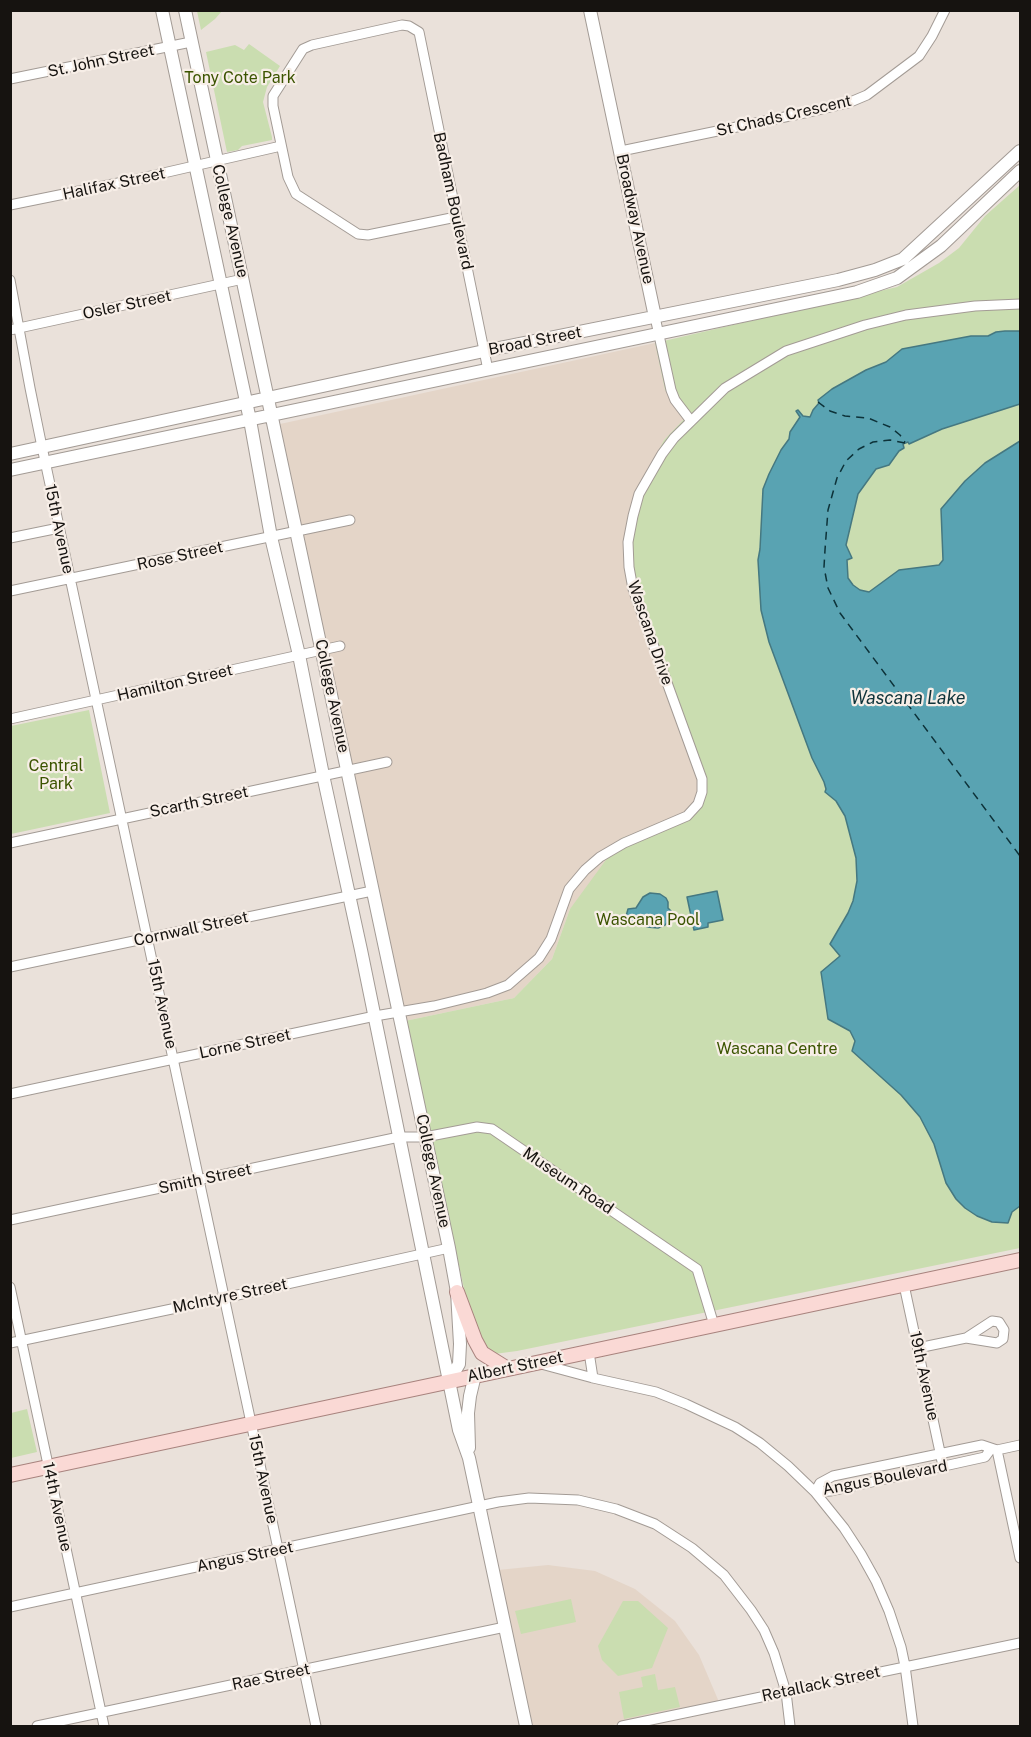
<!DOCTYPE html>
<style>
body{margin:0}
#map{position:relative;width:1031px;height:1737px;overflow:hidden;background:#eae1da;font-family:"Public Sans",sans-serif}
canvas{display:block}
.frame{position:absolute;inset:0;border:12px solid #161310;pointer-events:none}
</style>
<div id="map">
<canvas width="1031" height="1737"></canvas>
<div class="frame"></div>
</div>
<script>
const c = document.querySelector('canvas').getContext('2d');
c.lineJoin = 'round';
function paint(path, color) {
  c.fillStyle = color;
  c.fill(path, 'evenodd');
}
function toPath(rows) {
  const path = new Path2D();
  for (const r of rows) {
    path.moveTo(r[0], r[1]);
    for (let i = 2; i < r.length; i += 2) path.lineTo(r[i], r[i + 1]);
  }
  return path;
}
function strokePath(path, color, width, dash) {
  c.strokeStyle = color;
  c.lineWidth = width;
  c.lineCap = dash ? 'butt' : 'round';
  c.setLineDash(dash || []);
  c.stroke(path);
}
function label(font, color, halo, rows, align = 'center') {
  c.font = font + ' "Public Sans",sans-serif';
  c.lineWidth = 4.5;
  c.setLineDash([]);
  c.textBaseline = 'middle';
  c.strokeStyle = halo;
  c.fillStyle = color;
  for (const [text, x, y, turn = 0] of rows) {
    c.save();
    c.translate(x, y);
    c.rotate((+turn || 0) * Math.PI / 180);
    c.textAlign = isNaN(turn) ? turn : align;
    if (halo) c.strokeText(text, 0, 0);
    c.fillText(text, 0, 0);
    c.restore();
  }
}
paint(toPath([
 [655,343,665,390,685,418,664,440,633,499,699,778,698,792,694,803,686,811,675,818,570,909,552,959,514,998,405,1021,280,424],
 [548,1565,595,1571,635,1589,675,1621,699,1655,719,1702,608,1726,533,1726,498,1570]
]), '#e4d5c8');
paint(toPath([
 [197,11,197,10,222,11,215,19,201,30],
 [249,44,280,66,267,87,263,102,272,137,272,140,242,146,238,150,227,152,206,52,235,45,244,50],
 [1020,185,1020,1248,517,1351,494,1354,484,1347,465,1293,405,1021,514,998,552,959,570,909,622,838,675,818,686,811,695,803,698,792,699,778,638,612,626,542,633,499,664,440,685,418,665,390,655,343,897,287,939,263,959,248,985,216],
 [89,710,110,813,11,834,11,726],
 [27,1409,37,1452,11,1458,11,1413],
 [571,1599,576,1622,521,1634,515,1611],
 [623,1601,638,1601,668,1628,652,1668,618,1676,602,1660,598,1646],
 [655,1674,658,1690,675,1687,680,1707,624,1719,619,1692,643,1687,641,1677]
]), '#caddb0');
const water = toPath([
 [1005,331,1020,331,1020,404,942,429,909,444,908,442,903,444,904,448,899,451,889,465,876,469,858,494,846,545,852,558,847,560,848,578,853,585,860,590,869,592,899,570,939,565,943,560,941,509,965,481,985,463,1020,441,1020,1206,1012,1212,1008,1223,992,1222,977,1216,965,1208,956,1199,946,1183,934,1144,920,1117,901,1095,852,1051,855,1041,850,1031,828,1019,821,972,840,956,830,944,848,913,853,901,857,881,856,858,845,816,836,801,825,792,826,789,824,782,812,758,769,642,761,610,758,560,760,549,763,489,769,474,781,450,789,439,790,432,800,417,796,411,798,410,803,416,810,417,813,410,819,403,818,400,832,389,866,370,886,362,902,349,971,336,988,336,996,332,1005,331],
 [717,891,723,920,708,923,708,927,694,930,687,897,717,891],
 [650,893,660,894,666,898,668,902,668,908,672,912,670,920,665,925,658,928,647,927,638,920,633,925,627,925,625,920,628,909,636,908,643,897,650,893]
]);
paint(water, '#59a3b2');
strokePath(water, '#457881', 1.5);
strokePath(toPath([
 [818,402,830,411,845,416,868,418,890,427,900,435,905,442],
 [905,443,890,440,873,442,859,449,846,461,837,478,828,510,825,550,824,567,828,588,840,613,1020,856]
]), '#0d3239', 1.5, [8, 6]);
const street = toPath([
 [10,79,191,42],
 [621,151,804,113,848,103,867,95,919,56,932,36,945,10],
 [10,205,133,180,281,146],
 [456,217,368,235,358,234,296,194,288,177,273,106,273,96,303,49,312,45,402,25,409,26,419,32,488,370],
 [10,280,30,388,42,447,316,1726],
 [655,317,671,390,675,400,691,421],
 [10,330,243,279],
 [10,538,59,528],
 [10,591,350,520],
 [10,719,340,646],
 [10,843,387,762],
 [10,967,372,891],
 [10,1094,375,1016,434,1006,487,993,508,985,539,958,551,939,569,889,585,870,600,857,624,843,687,816,698,804,702,792,702,779,633,589,629,567,628,542,633,516,639,494,662,454,674,438,725,388,786,351,865,325,906,315,975,306,1020,304],
 [10,1220,399,1137,425,1137,477,1127,492,1129,697,1269,714,1325],
 [904,1285,943,1466],
 [10,1287,104,1726],
 [10,1343,224,1298,449,1248],
 [918,1348,966,1338,997,1343,1003,1339,1004,1330,999,1322,992,1321,966,1338],
 [589,1352,593,1378],
 [541,1364,593,1378,656,1392,686,1404,735,1427,760,1443,788,1466,815,1492,844,1528,861,1554,876,1581,889,1611,901,1647,905,1666,913,1726],
 [997,1450,1020,1558],
 [815,1492,820,1483,833,1476,982,1445,997,1450,1020,1445],
 [815,1492,831,1491,985,1457,991,1449],
 [10,1607,498,1502,529,1498,578,1500,616,1509,655,1524,692,1548,724,1575,751,1610,764,1630,774,1653,786,1692,790,1726],
 [37,1726,505,1627],
 [622,1726,1020,1643]
]);
const secondary = toPath([
 [162,10,250,420,271,537,299,655,323,775,361,950,459,1430,469,1458,526,1726],
 [185,10,449,1248,457,1292,460,1344,459,1364,449,1381],
 [590,10,655,317],
 [10,454,484,351,838,280,875,270,903,259,1020,151],
 [10,470,857,292,897,278,941,246,1020,171],
 [469,1448,468,1413,470,1396,475,1375]
]);
const primary = toPath([
 [457,1292,475,1340,482,1353,506,1368],
 [10,1475,1020,1260]
]);
strokePath(street, '#a39b95', 11);
strokePath(secondary, '#a39b95', 14);
strokePath(primary, '#a8837e', 16);
strokePath(street, '#fff', 9);
strokePath(secondary, '#fff', 12);
strokePath(primary, '#fad9d5', 14);
label('16px', '#161310', '#f7eee7', [
 ["St. John Street",101,61,-12],
 ["St Chads Crescent",784,116,-13],
 ["Halifax Street",114,184,-12],
 ["Badham Boulevard",453,201,78],
 ["Broadway Avenue",635,219,78],
 ["College Avenue",230,221,77],
 ["Osler Street",127,305,-12],
 ["Broad Street",535,341,-11],
 ["15th Avenue",59,529,78],
 ["Rose Street",180,556,-12],
 ["Wascana Drive",650,633,71],
 ["Hamilton Street",175,683,-13],
 ["College Avenue",332,696,78],
 ["Scarth Street",199,802,-12],
 ["Cornwall Street",191,929,-12],
 ["15th Avenue",162,1004,78],
 ["Lorne Street",245,1044,-12],
 ["College Avenue",433,1171,78],
 ["Smith Street",205,1179,-12],
 ["Museum Road",568,1181,34],
 ["McIntyre Street",230,1296,-12],
 ["Albert Street",515,1367,-12],
 ["19th Avenue",924,1376,78],
 ["Angus Boulevard",885,1478,-11],
 ["15th Avenue",263,1479,78],
 ["14th Avenue",57,1507,78],
 ["Angus Street",245,1557,-12],
 ["Rae Street",271,1677,-12],
 ["Retallack Street",821,1684,-12]
]);
label('16px', '#3b5400', '#f7eee7', [
 ["Tony Cote Park",240,78],
 ["Central",56,766],
 ["Park",56,784],
 ["Wascana Pool",648,920],
 ["Wascana Centre",777,1049]
]);
label('italic 18px', '#0d3239', '#f7eee7', [
 ["Wascana Lake",908,698]
]);
</script>
